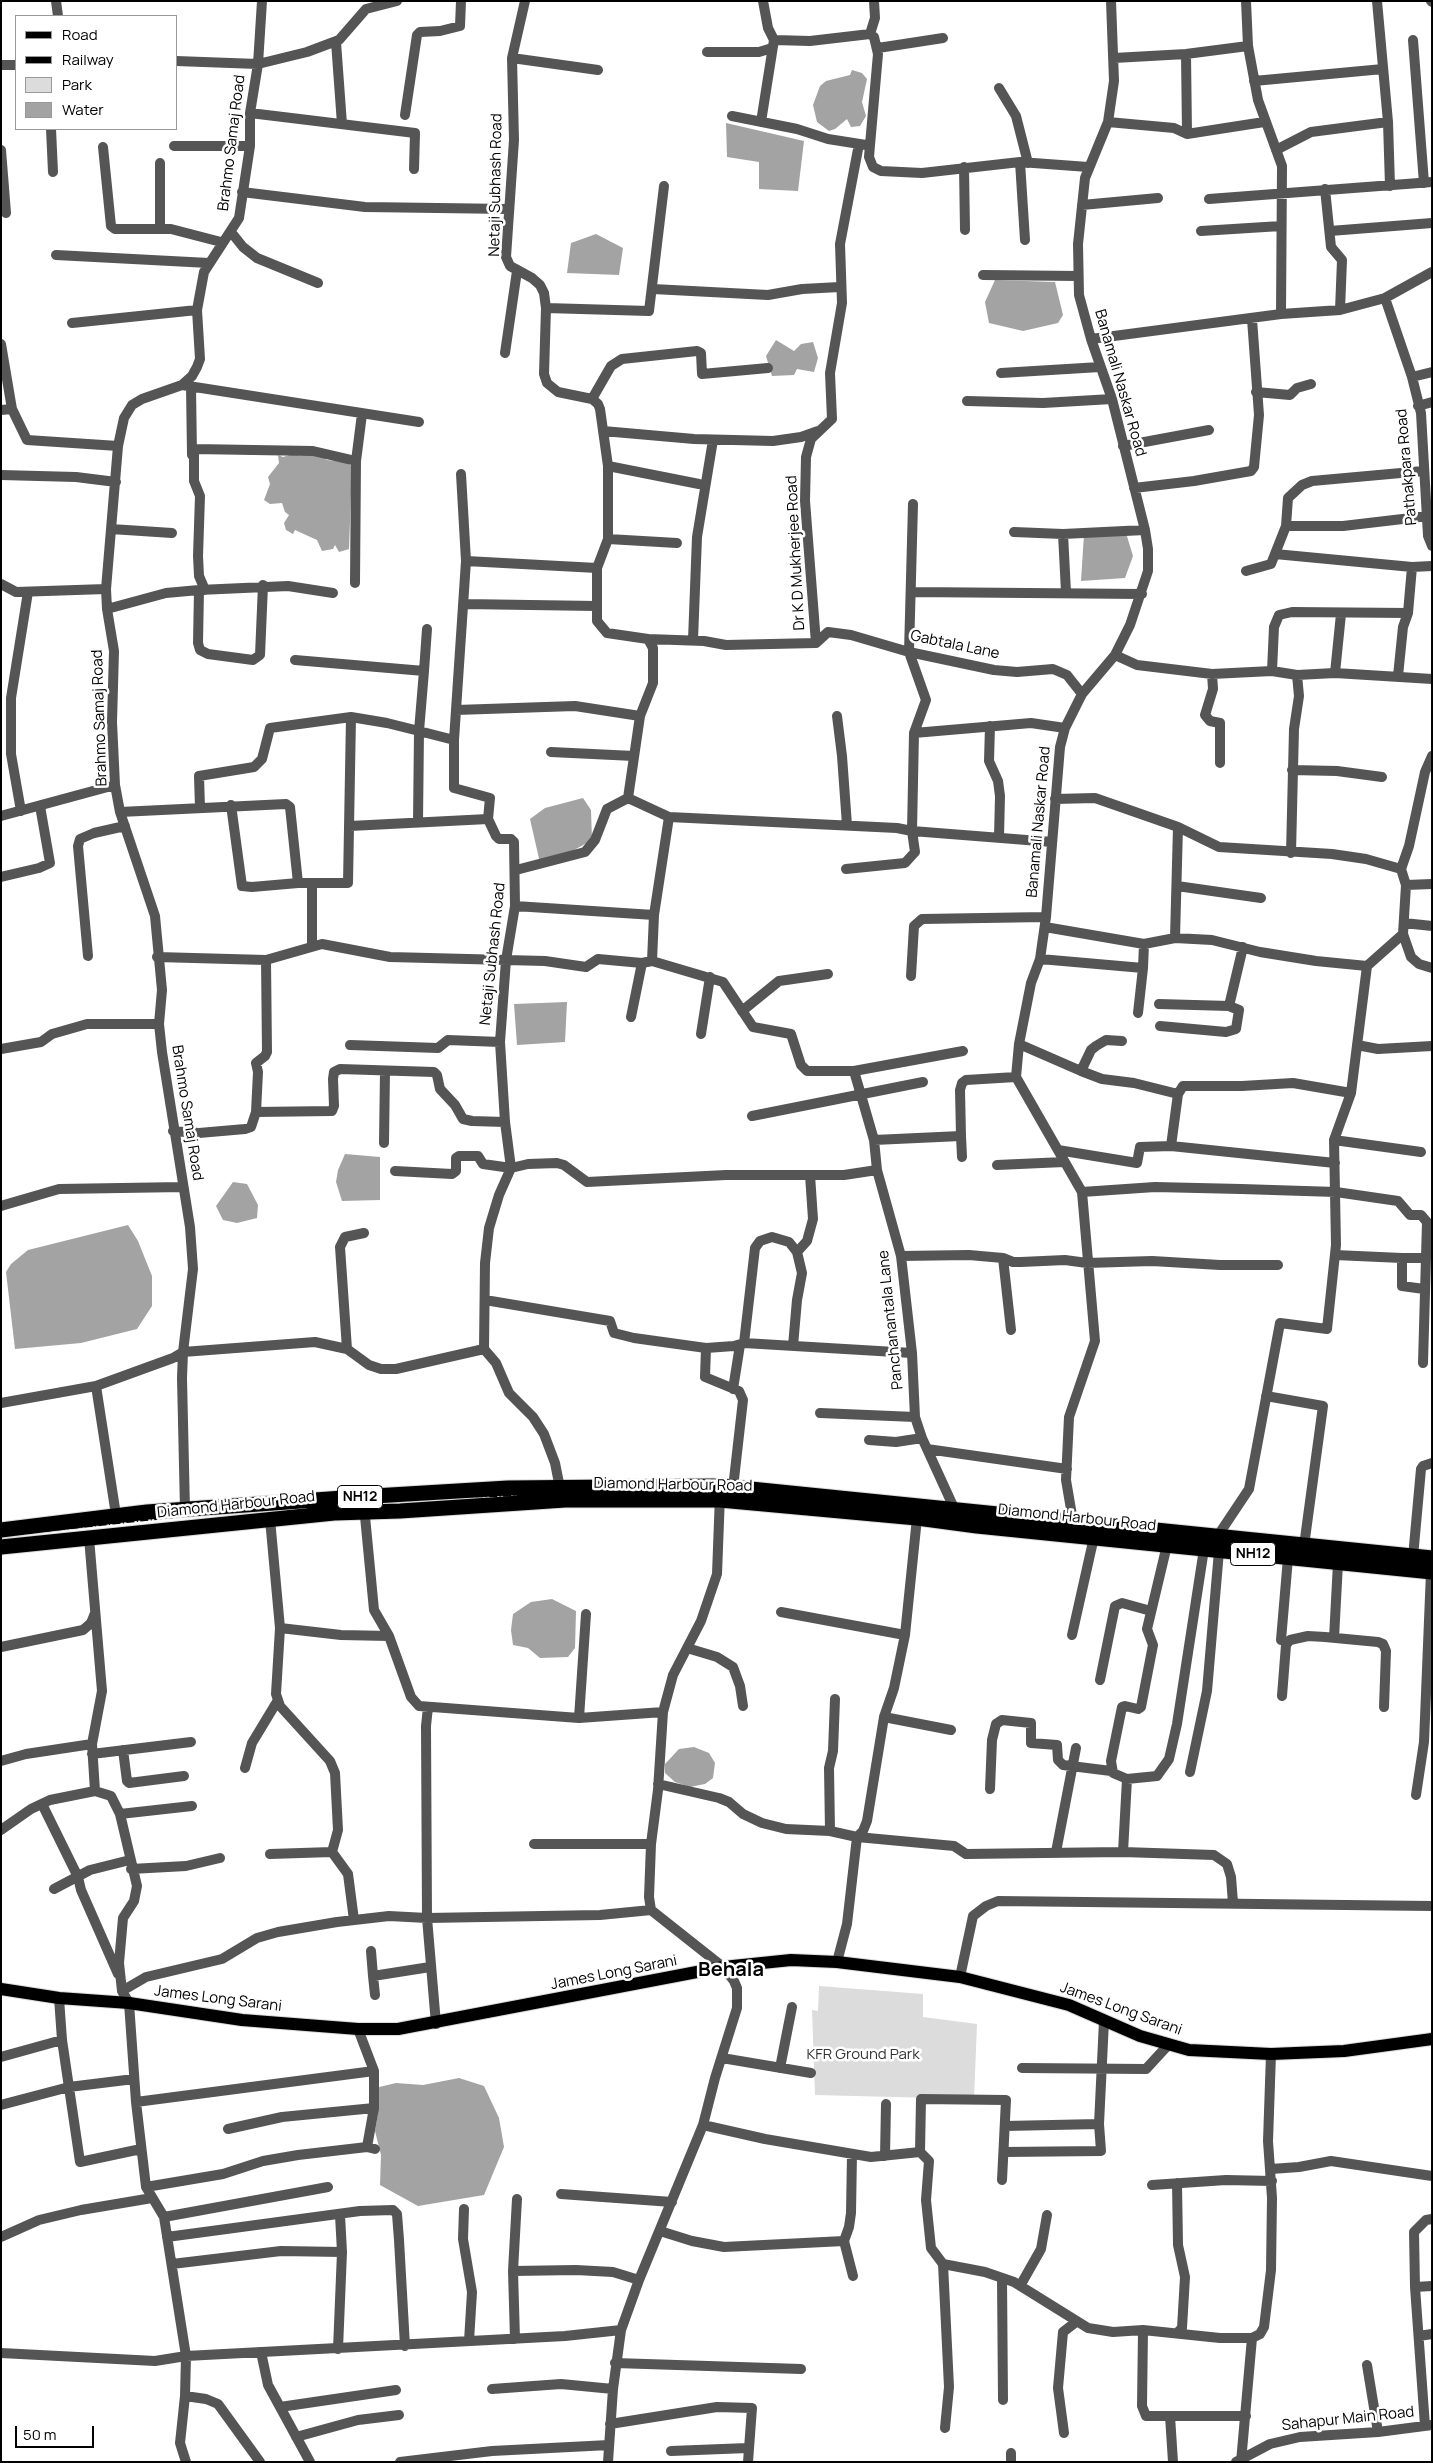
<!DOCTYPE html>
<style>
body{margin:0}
#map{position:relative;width:1433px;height:2463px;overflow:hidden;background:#fff;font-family:Manrope,sans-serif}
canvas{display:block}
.frame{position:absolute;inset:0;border:2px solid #000;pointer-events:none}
.legend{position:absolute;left:15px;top:15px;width:162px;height:115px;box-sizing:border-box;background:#fff;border:1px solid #999;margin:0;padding:6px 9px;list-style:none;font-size:15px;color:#000}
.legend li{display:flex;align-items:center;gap:10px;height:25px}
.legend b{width:25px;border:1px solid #999}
.scale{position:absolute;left:15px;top:2426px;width:79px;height:22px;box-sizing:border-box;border:2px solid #000;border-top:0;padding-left:6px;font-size:15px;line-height:18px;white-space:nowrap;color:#000;-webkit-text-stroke:4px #fff;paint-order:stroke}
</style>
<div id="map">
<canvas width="1433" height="2463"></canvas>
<div class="frame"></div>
<ul class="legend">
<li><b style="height:6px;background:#000"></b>Road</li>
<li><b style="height:6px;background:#000"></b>Railway</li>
<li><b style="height:14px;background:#dcdcdc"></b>Park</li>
<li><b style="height:14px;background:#a3a3a3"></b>Water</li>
</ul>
<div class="scale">50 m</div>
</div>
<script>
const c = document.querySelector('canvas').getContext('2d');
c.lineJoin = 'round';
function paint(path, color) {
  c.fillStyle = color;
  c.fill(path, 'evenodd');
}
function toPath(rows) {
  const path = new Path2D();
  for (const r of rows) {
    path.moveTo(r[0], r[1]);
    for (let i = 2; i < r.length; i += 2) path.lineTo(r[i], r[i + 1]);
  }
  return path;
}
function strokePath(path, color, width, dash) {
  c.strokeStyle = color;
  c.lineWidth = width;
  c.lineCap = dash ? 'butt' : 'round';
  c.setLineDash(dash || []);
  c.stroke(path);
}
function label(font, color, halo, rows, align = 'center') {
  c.font = font + ' Manrope,sans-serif';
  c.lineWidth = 5;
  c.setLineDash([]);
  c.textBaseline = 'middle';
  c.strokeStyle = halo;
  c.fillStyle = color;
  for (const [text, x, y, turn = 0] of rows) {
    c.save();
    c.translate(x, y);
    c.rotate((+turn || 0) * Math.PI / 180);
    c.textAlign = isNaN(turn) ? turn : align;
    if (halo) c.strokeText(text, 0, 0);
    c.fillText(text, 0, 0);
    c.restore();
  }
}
paint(toPath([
 [819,1986,923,1994,923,2017,977,2024,974,2099,815,2095,812,2010,818,2011]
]), '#dcdcdc');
paint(toPath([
 [852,70,862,73,867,79,862,102,866,116,860,126,851,127,847,119,835,129,829,131,817,122,813,105,820,86,826,81,850,75],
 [726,123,804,141,798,191,759,189,759,162,727,157],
 [596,234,623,248,619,275,567,273,571,243],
 [995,280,1055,282,1063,315,1058,323,1023,331,989,323,985,302],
 [776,340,794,351,801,344,813,342,818,358,814,372,797,369,794,375,772,376,766,356],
 [314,452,327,460,345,462,352,466,349,549,339,552,335,545,333,549,322,551,317,540,295,530,293,534,286,530,284,523,289,515,285,512,282,503,270,504,264,500,270,484,268,477,279,463,278,455,283,457,296,453,300,456],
 [1126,533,1133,556,1125,578,1081,581,1084,534],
 [583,798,591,810,592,840,567,854,540,863,530,819,545,808],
 [567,1002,565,1042,517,1045,514,1004],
 [345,1154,380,1157,380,1200,342,1201,336,1182,338,1170],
 [233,1182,247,1184,258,1205,257,1218,237,1223,223,1220,216,1206],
 [128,1225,138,1241,152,1276,152,1306,137,1329,81,1343,15,1349,6,1272,11,1264,28,1250],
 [552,1599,576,1611,575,1648,568,1657,540,1658,528,1648,513,1645,511,1630,513,1614,531,1602],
 [694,1747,709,1753,715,1763,713,1778,705,1784,690,1787,675,1782,665,1773,665,1764,679,1749],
 [459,2078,484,2086,499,2118,504,2147,484,2195,418,2206,380,2185,381,2155,375,2131,378,2113,375,2088,396,2083,423,2085]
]), '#a3a3a3');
const major = toPath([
 [1,1989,59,1998,129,2003,242,2020,358,2029,398,2029,723,1967,791,1960,837,1962,960,1977,1069,2005,1140,2036,1189,2050,1271,2054,1344,2051,1432,2039]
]);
const highway = toPath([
 [1,1530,147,1512,357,1497,508,1488,721,1486,1432,1558],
 [1,1547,334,1513,400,1511,565,1500,720,1500,917,1518,977,1526,1432,1572]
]);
strokePath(major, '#dbdbdb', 14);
strokePath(highway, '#dbdbdb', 17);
strokePath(toPath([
 [56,1,58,16],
 [525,1,512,58,514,140,506,257,510,266,532,278,540,285,544,293,546,308,544,374,547,383,558,392,592,399,598,404,600,409,608,466,608,539,597,568,597,621,607,633,648,639,653,648,653,683,640,716,628,798],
 [763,1,768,28,774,40,810,41,870,34,874,37,878,54,870,145,869,157,873,167,881,171,922,173,1020,162,1088,167],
 [1246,1,1248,46,1258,100,1282,166,1281,314],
 [1377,1,1388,122,1390,186],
 [1431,1,1432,2],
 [870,34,875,18,874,1],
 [1413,40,1424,183],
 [336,42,342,124],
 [878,48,943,38],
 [707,52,759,52,772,48],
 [1186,54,1187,134],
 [512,58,598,70],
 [1114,58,1186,54,1248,46],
 [176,61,258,64,307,52,339,40,366,9,397,1],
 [1,65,16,65],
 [1254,81,1383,69],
 [999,88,1016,116,1028,163],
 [250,113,415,133,414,169],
 [405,115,417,35,420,32,440,31,460,26,461,1],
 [732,116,797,129,828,139,866,145],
 [761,122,774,40],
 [1108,122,1174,128,1187,134,1264,122],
 [51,129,53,172],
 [174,146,250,146],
 [103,147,111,226,115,229,171,229,221,242],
 [1,150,6,213],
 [1276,150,1311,132,1388,122],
 [1020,162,1025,240],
 [160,163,160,229],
 [964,167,965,230],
 [1325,189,1331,247,1342,260,1340,310],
 [242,192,365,207,509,209],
 [1209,199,1432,182],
 [1082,205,1158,198],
 [1201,231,1281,226],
 [1330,231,1432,223],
 [231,232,243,247,257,258,318,283],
 [56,255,209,263],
 [983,275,1078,276],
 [653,289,768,295,802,289,840,287],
 [1385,298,1412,377,1421,413,1428,536,1432,546],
 [546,308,649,311,664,186],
 [72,323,197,310],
 [1091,339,1281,314,1340,310,1385,298,1432,272],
 [1,344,12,409],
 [505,353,517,271],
 [1001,373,1100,367],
 [1412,377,1432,372],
 [182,385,419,422],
 [191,386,192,455],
 [1256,392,1290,395,1297,388,1311,384],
 [592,399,611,366,622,359,697,351,701,353,702,374,768,368],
 [967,401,1043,403,1112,399],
 [1418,406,1432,402],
 [1,410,12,409,27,440,118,446],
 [603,431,694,439,773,441,801,437,818,431],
 [1123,446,1209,430],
 [608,466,699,484],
 [1,475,76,477,116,482],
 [1134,488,1194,481,1251,471,1254,467,1259,415,1252,319],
 [1286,526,1343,526,1428,516],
 [111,529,172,533],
 [1014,532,1063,534,1145,530],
 [1063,534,1066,592],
 [608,539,677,543],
 [1275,554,1412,567,1432,566],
 [466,561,597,568],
 [1246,571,1271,564,1286,526,1288,498,1302,485,1312,481,1423,471],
 [355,583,356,461,362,414],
 [1,584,16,592,106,589],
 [199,590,198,643,200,650,208,654,253,660,260,655,263,585],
 [205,590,199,576,198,556,200,496,194,481,194,449,313,451,356,461],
 [912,592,1142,594],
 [464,604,596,606],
 [107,609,166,593,199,590,288,586,333,593],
 [648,639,704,641,726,645,816,643],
 [693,640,697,537,713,440],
 [816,643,805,501,806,457,811,439,832,419,830,373,842,303,840,244,859,144],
 [816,643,828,632,851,635,909,652,994,670,1017,672,1053,669,1067,675,1082,694],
 [1115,655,1137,665,1212,674,1272,671,1297,675,1335,673,1432,679],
 [295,660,424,671,419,731,454,740,454,788,490,798,488,819,496,836,499,839,511,839,514,842,515,906,506,960,500,1042,505,1122,511,1168,499,1195,489,1228,485,1263,484,1349,496,1363,509,1393,533,1417,544,1434,555,1463,560,1488],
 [424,671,427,629],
 [1272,671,1274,627,1279,615,1292,612,1408,613],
 [1335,673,1341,614],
 [1212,674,1213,689,1205,715,1210,721,1220,723,1220,763],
 [1398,676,1403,627,1408,613,1412,567],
 [456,710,575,706,640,716],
 [837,716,842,756,847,825],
 [990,726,989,761,998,781,1000,796,999,837],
 [914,733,1031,723,1065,728],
 [454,740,466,561,461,474],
 [551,752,634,756],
 [1432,756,1425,772,1409,846,1401,869,1406,885,1403,934,1411,957,1419,964,1432,968],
 [1292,770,1337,771,1382,777],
 [628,798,669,817,897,828,912,831,1052,842],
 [1055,799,1095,798,1178,827,1219,847,1332,854,1366,859,1401,869],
 [231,805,242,886,252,887,298,883,348,883,351,717],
 [200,808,199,776,254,767,262,759,270,728,351,717,387,723,419,731,418,822],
 [21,811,11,754,11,698,28,592],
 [120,812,286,804,290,807,298,883],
 [1,816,115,785],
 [669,817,654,915,652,961,723,982,753,1027,791,1034,801,1065,807,1071,854,1071,874,1140],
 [350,826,488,819],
 [1291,853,1294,729,1299,696,1297,675],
 [846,869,905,863,915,852,912,831,914,733,926,700,909,652,913,504],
 [516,870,585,852,595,840,607,809,628,798],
 [1,877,39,868,50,863,40,806],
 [312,883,312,946],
 [1406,885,1432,884],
 [1177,886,1261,898],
 [515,906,654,915],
 [1404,923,1432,926],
 [1045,927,1144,944,1175,938,1212,940,1260,952,1316,961,1367,966],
 [1175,938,1178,827],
 [88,956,78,846,80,839,94,833,125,826],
 [157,957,266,960,322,944,390,957,545,961,586,967,598,959,642,963,652,961],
 [1040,959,1143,968,1144,944],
 [911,976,914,926,922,919,1046,917],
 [1159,1004,1229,1006],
 [742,1011,779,981,828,974],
 [1138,1013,1143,968],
 [631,1017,642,963],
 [1160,1026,1226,1032,1236,1029,1239,1010,1229,1006,1243,947],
 [701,1034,710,977],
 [1019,1044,1081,1071,1091,1050,1096,1046,1106,1040,1122,1041],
 [350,1045,438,1048,448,1040,500,1042],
 [1357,1045,1378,1049,1432,1046],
 [1,1049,41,1042,52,1034,87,1024,159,1024],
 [854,1071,963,1051],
 [1081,1071,1102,1079,1134,1083,1178,1094],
 [256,1112,258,1072,256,1063,265,1056,267,1052,266,960],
 [752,1116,923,1082],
 [173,1131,199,1133,245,1129,251,1127,256,1112,332,1111,334,1106,333,1079,334,1072,340,1069,434,1072,437,1075,440,1089,455,1105,463,1119,472,1121,505,1122],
 [961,1136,962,1157],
 [1334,1140,1421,1152],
 [384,1143,385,1071],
 [1171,1146,1178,1094,1183,1086,1242,1086,1293,1083,1351,1093],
 [1058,1150,1137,1163,1140,1147,1171,1146,1335,1163],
 [997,1165,1064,1162],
 [395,1171,452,1174,456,1171,456,1158,459,1156,478,1156,483,1164,511,1168,528,1164,557,1163,564,1165,587,1182,726,1175,844,1175,877,1170],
 [1082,1192,1155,1187,1241,1189,1336,1192,1398,1201,1410,1215,1421,1215,1427,1222,1423,1363],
 [1,1206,59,1189,183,1187],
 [1335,1255,1402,1258,1402,1286,1424,1289],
 [901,1256,969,1255,1003,1258,1013,1262,1021,1262,1065,1260,1087,1263,1152,1261,1220,1265,1278,1265],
 [1003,1258,1011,1330],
 [1402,1258,1426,1258],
 [485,1300,610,1321,614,1333,634,1338,706,1348,705,1377,739,1391,743,1400,733,1488],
 [744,1343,755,1248,760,1241,772,1237,789,1242,797,1252],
 [793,1346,797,1300,802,1273,797,1252,807,1241,813,1219,810,1175],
 [706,1348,734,1346,744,1343,912,1353],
 [347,1349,340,1247,345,1237,364,1233],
 [96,1386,116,1515],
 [733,1389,740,1345],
 [1266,1396,1323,1406,1304,1546],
 [1,1403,96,1386,173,1358,183,1352,315,1342,347,1349,369,1365,381,1369,396,1369,484,1349],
 [820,1413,915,1417],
 [869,1440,896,1442,922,1438],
 [927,1449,1067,1469],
 [364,1506,374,1610,389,1636],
 [954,1508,922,1438,915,1417,912,1353,901,1256,877,1170,874,1140,961,1136,960,1090,962,1083,966,1080,1016,1077],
 [185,1510,182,1378,183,1352,193,1269,190,1227,162,1052,159,1024,162,990,155,916,120,812,115,785,112,722,114,651,107,609,106,589,118,446,124,418,132,405,142,399,182,385,192,376,197,367,200,359,197,310,204,272,239,218,250,146,250,113,258,64,262,1],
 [270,1519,280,1628,276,1694,280,1706,330,1761,335,1773,338,1830,332,1852,348,1874,354,1920],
 [1074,1527,1066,1480,1069,1417,1095,1341,1082,1192,1016,1077,1019,1044,1031,983,1040,959,1046,917,1060,747,1065,728,1082,694,1115,655,1130,625,1148,571,1148,549,1145,530,1112,399,1091,339,1079,295,1078,244,1085,178,1108,122,1114,81,1111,1],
 [1217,1537,1249,1489,1280,1323,1327,1329,1336,1245,1334,1140,1351,1093,1367,966,1403,934],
 [89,1538,102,1691,92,1744,95,1791],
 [1413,1557,1421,1469,1423,1466,1432,1463],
 [781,1612,905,1635],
 [280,1628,341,1635,389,1636,411,1697,419,1706,579,1718,663,1712],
 [1072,1635,1094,1537],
 [1334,1638,1338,1563],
 [1281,1640,1288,1558],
 [1,1647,83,1630,91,1623,95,1613],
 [687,1648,717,1657,733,1667,740,1686,743,1706],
 [1100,1680,1115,1606,1122,1603,1151,1611],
 [1282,1696,1286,1645,1290,1640,1308,1636,1325,1637,1378,1642,1383,1644,1386,1651,1384,1707],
 [428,1707,426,1726,427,1918,436,2024],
 [884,1717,951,1730],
 [579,1718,586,1614],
 [123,1750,127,1781,129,1783,184,1776],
 [92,1754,191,1742],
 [1,1761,26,1754,92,1744],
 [245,1768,252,1743,278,1700],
 [1190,1772,1207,1691,1219,1551],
 [1127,1779,1157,1776,1169,1759,1177,1724,1204,1549],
 [658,1784,719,1798,729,1802,743,1814,762,1823,786,1829,830,1831,857,1837,954,1846,966,1854,1123,1852,1214,1855,1227,1864,1231,1877,1233,1903],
 [990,1789,992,1740,996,1724,1002,1720,1031,1723,1031,1743,1057,1745,1058,1760,1063,1765,1111,1771],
 [1416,1795,1424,1742,1431,1572],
 [42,1804,78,1877,81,1890,118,1974],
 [120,1814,192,1806],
 [1,1830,31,1809,50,1800,95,1791,111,1796,120,1814,137,1886,134,1901,123,1918,119,1963,122,1991,129,2003,136,2102,146,2187,164,2217,186,2356,185,2396,180,2443,186,2462],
 [830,1831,829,1768,833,1751,835,1699],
 [534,1844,651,1844],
 [1056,1852,1076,1748],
 [1123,1852,1127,1779,1113,1773,1111,1761,1122,1707,1125,1706,1138,1709,1141,1707,1153,1645,1147,1629,1167,1545],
 [270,1854,332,1852],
 [131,1869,186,1866,220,1858],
 [54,1889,90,1870,130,1860],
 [371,1951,373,1976,430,1967],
 [837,1962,847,1924,857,1837,863,1831,867,1821,884,1717,894,1688,905,1635,917,1518],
 [373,1976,375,1995],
 [960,1977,973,1916,986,1906,998,1901,1432,1906],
 [122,1991,146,1977,222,1959,257,1938,278,1932,337,1922,389,1916,427,1918,600,1915,651,1910],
 [59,1998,62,2040,80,2162,141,2149],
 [358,2029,374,2071,374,2108,367,2147],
 [1,2057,62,2040],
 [722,2058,811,2073],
 [780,2068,792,2007],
 [1022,2068,1146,2069,1169,2044],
 [136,2102,374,2071],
 [1,2105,69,2087,134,2079],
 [703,2125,765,2139,871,2157,920,2152,929,2161,926,2200,931,2248,943,2264,985,2272,1014,2282,1088,2328,1113,2332,1143,2330,1220,2338,1252,2338,1260,2334,1264,2327,1271,2270,1272,2198,1268,2141,1271,2054],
 [1005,2126,1099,2124],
 [228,2129,282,2117,374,2108],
 [920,2152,921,2099,1006,2100,1002,2180],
 [1004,2152,1101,2151,1099,2124,1104,2021],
 [852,2154,851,2213,849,2227,844,2241,853,2276],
 [885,2156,886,2104],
 [1271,2169,1299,2167,1331,2161,1432,2176],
 [1152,2185,1226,2180,1272,2181],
 [146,2187,223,2174,263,2161,298,2155,367,2147,375,2149],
 [561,2194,672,2202],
 [464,2209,463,2239,472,2292,469,2341],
 [164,2217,328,2187],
 [660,2231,692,2241,724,2247,844,2241],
 [1,2237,39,2220,81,2210,152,2198],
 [167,2237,360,2211,393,2210,397,2214,399,2240,405,2346],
 [172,2264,281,2251,342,2252],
 [943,2264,949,2387,945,2428],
 [513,2271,576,2270,613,2272,639,2280],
 [1002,2278,1003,2400],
 [1020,2286,1041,2249,1047,2215],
 [1415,2287,1432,2286],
 [1143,2330,1142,2406,1146,2416,1246,2416],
 [1177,2333,1182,2328,1185,2277,1178,2245,1177,2183],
 [1419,2336,1432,2334],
 [515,2339,513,2271,517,2199],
 [338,2349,342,2252,340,2215],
 [261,2352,268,2385,310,2462],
 [1,2353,155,2361,186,2356,565,2336,621,2330],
 [615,2363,801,2369],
 [1367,2365,1378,2432],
 [492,2389,561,2384,613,2389],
 [185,2396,206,2399,218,2404,260,2462],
 [280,2407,396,2390],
 [1170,2416,1173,2462],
 [610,2424,717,2407,752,2408,748,2462],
 [1425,2426,1415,2287,1414,2232,1426,2220,1432,2219],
 [1064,2433,1058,2388,1063,2332,1076,2322],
 [296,2437,358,2420,399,2415],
 [671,2451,748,2448],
 [1011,2453,1011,2462],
 [400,2462,492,2451,609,2445],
 [608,2462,613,2389,621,2330,639,2280,703,2125,715,2078,737,2008,737,1988,734,1981,723,1967,651,1910,649,1897,651,1844,658,1790,663,1712,673,1675,701,1621,717,1574,720,1495],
 [1236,2462,1270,2444,1300,2437,1378,2432,1432,2425],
 [1241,2462,1252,2338]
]), '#555', 10);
strokePath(major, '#000', 12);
strokePath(highway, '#000', 15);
strokePath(toPath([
 [1,1535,310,1502,410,1497,694,1492,786,1496,1234,1545,1432,1564],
 [1,1543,311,1510,410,1505,694,1500,785,1504,1233,1553,1432,1572]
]), '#000', 3, [8, 2.5, 1, 2.5]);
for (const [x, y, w] of [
 [360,1497,45],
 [1253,1554,45]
]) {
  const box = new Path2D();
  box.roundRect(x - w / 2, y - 11.5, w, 23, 4);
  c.fillStyle = '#fff';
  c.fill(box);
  strokePath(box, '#000', 1);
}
label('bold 14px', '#000', null, [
 ["NH12",360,1497],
 ["NH12",1253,1554]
]);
label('15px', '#000', '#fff', [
 ["Brahmo Samaj Road",232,143,-83],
 ["Netaji Subhash Road",496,185,-89],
 ["Banamali Naskar Road",1120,383,74],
 ["Pathakpara Road",1407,467,-95],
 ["Dr K D Mukherjee Road",796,553,-93],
 ["Gabtala Lane",955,645,12],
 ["Brahmo Samaj Road",100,718,-92],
 ["Banamali Naskar Road",1039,822,-85],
 ["Netaji Subhash Road",493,954,-84],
 ["Brahmo Samaj Road",187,1113,81],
 ["Panchanantala Lane",891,1320,-96],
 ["Diamond Harbour Road",673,1485,1],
 ["Diamond Harbour Road",236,1505,-6],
 ["Diamond Harbour Road",1077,1518,6],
 ["James Long Sarani",614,1973,-11],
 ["James Long Sarani",218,1999,7],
 ["James Long Sarani",1121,2009,20],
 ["Sahapur Main Road",1348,2419,-6]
]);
label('15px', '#333', '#fff', [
 ["KFR Ground Park",863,2055]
]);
label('bold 20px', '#000', '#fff', [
 ["Behala",731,1970]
]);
</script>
